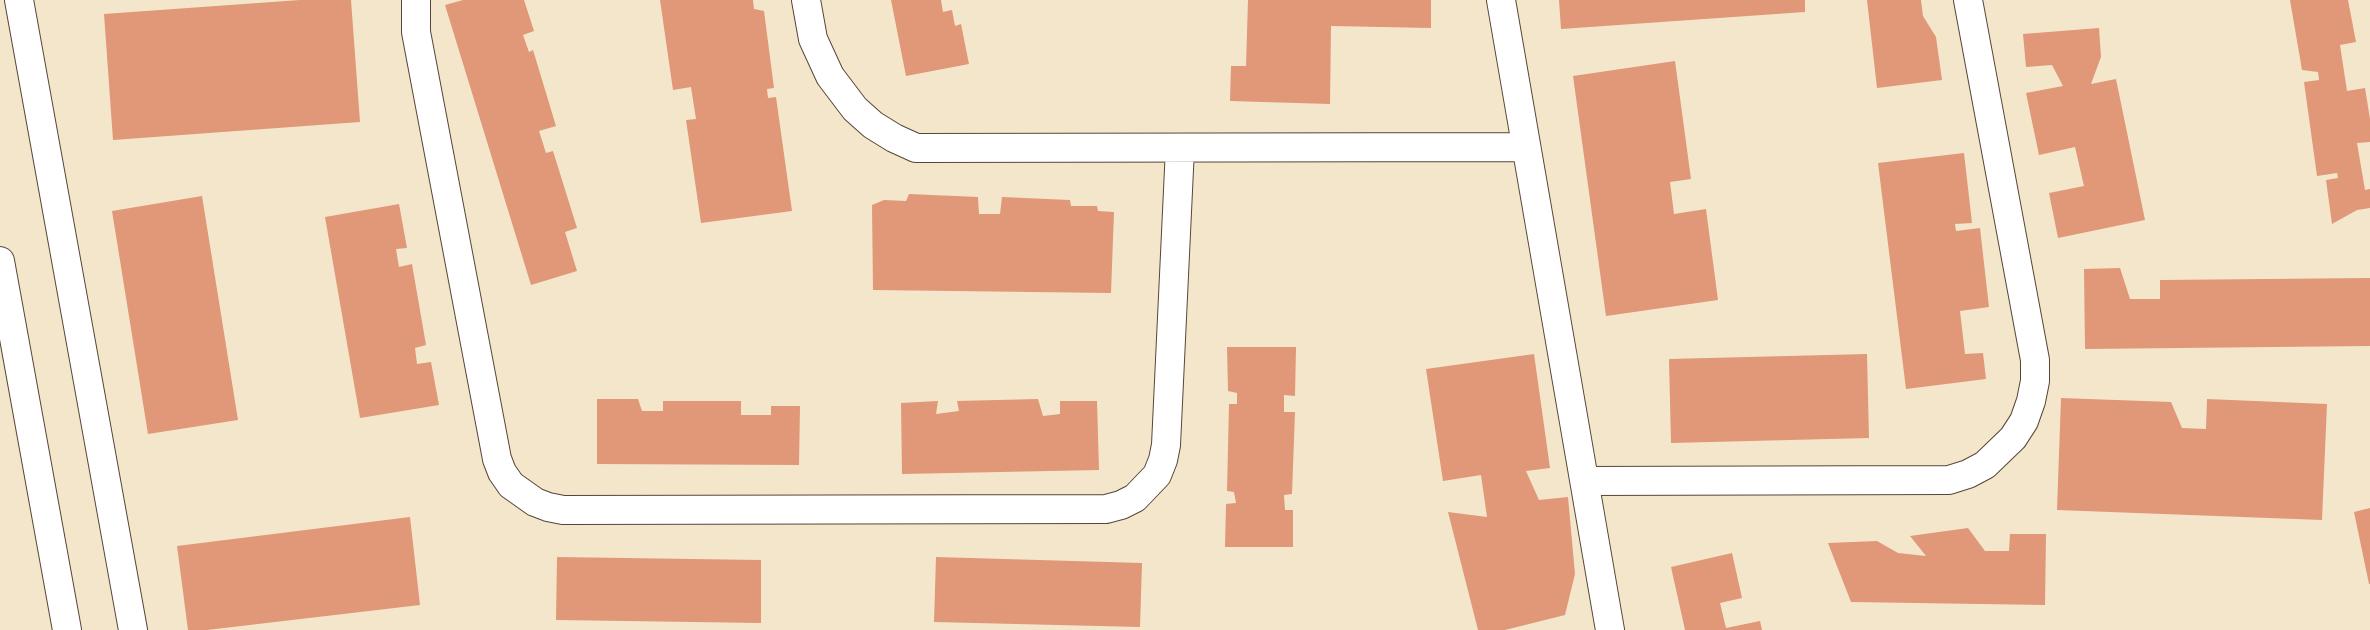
<!DOCTYPE html>
<style>
body{margin:0}
canvas{display:block;background:#f3e6cb}
</style>
<canvas width="2370" height="630"></canvas>
<script>
const c = document.querySelector('canvas').getContext('2d');
c.lineJoin = 'round';
function paint(path, color) {
  c.fillStyle = color;
  c.fill(path, 'evenodd');
}
function toPath(rows) {
  const path = new Path2D();
  for (const r of rows) {
    path.moveTo(r[0], r[1]);
    for (let i = 2; i < r.length; i += 2) path.lineTo(r[i], r[i + 1]);
  }
  return path;
}
function strokePath(path, color, width, dash) {
  c.strokeStyle = color;
  c.lineWidth = width;
  c.lineCap = dash ? 'butt' : 'round';
  c.setLineDash(dash || []);
  c.stroke(path);
}
paint(toPath([
 [300,0,351,0,360,122,113,140,104,14],
 [463,0,524,0,534,31,523,35,529,52,533,50,556,126,539,131,546,153,553,151,577,228,565,232,577,271,531,285,445,5],
 [660,0,753,0,754,9,764,11,774,88,767,89,768,98,776,97,792,211,701,223,686,120,696,119,691,87,673,90],
 [891,0,941,0,943,12,952,10,955,26,961,24,969,64,906,76],
 [1248,0,1431,0,1431,28,1331,26,1330,104,1230,101,1231,66,1246,66],
 [1559,0,1805,0,1805,12,1561,29],
 [1867,0,1921,0,1923,16,1936,37,1942,80,1877,88],
 [2290,0,2348,0,2356,42,2340,45,2347,91,2365,88,2370,119,2370,142,2357,143,2365,190,2370,189,2370,208,2357,210,2332,224,2326,180,2338,178,2337,173,2317,176,2304,82,2319,80,2318,72,2302,70],
 [2099,28,2101,57,2091,84,2116,79,2145,220,2058,238,2049,193,2084,186,2075,147,2039,155,2026,93,2063,86,2052,65,2026,67,2023,34],
 [1675,61,1691,179,1670,182,1674,214,1706,209,1718,300,1606,316,1573,76],
 [1964,153,1972,223,1955,224,1956,231,1980,228,1989,307,1960,311,1965,354,1983,353,1986,379,1906,389,1878,163],
 [909,194,978,197,979,214,1000,214,1002,197,1070,200,1071,206,1097,206,1098,211,1114,212,1111,293,873,290,872,205,884,200,906,201],
 [202,196,238,420,148,434,112,211],
 [399,204,407,248,396,249,399,267,412,264,426,345,415,348,417,364,431,362,439,405,360,418,325,217],
 [2120,268,2130,299,2160,299,2160,280,2370,278,2370,346,2085,349,2084,269],
 [1227,347,1296,347,1295,396,1284,395,1284,412,1295,412,1292,494,1284,495,1285,510,1293,510,1293,547,1225,547,1226,504,1236,503,1234,492,1227,491,1229,404,1237,404,1237,393,1228,391],
 [1534,354,1550,468,1526,471,1539,500,1568,497,1575,574,1565,615,1505,630,1478,630,1448,512,1487,517,1481,475,1443,481,1426,369],
 [1867,354,1869,438,1671,443,1669,359],
 [2061,398,2171,402,2182,428,2206,429,2207,399,2327,404,2322,520,2057,510],
 [597,399,638,399,642,411,663,411,663,401,741,401,741,415,771,415,771,406,800,406,799,465,597,464],
 [1038,399,1043,416,1060,414,1060,401,1097,401,1099,470,902,474,901,403,938,401,936,414,959,411,957,401],
 [2370,508,2370,584,2369,584,2354,512],
 [410,517,420,605,207,630,188,630,177,546],
 [1968,528,1985,551,2009,551,2010,534,2046,534,2045,605,1851,602,1828,543,1877,541,1898,553,1926,556,1910,536],
 [1732,553,1742,598,1720,603,1726,628,1760,621,1762,630,1685,630,1671,567],
 [557,557,761,560,761,623,556,620],
 [936,557,1142,563,1140,627,934,622]
]), '#e09879');
const minor = toPath([
 [19,0,133,630],
 [416,0,416,32,497,459,502,472,511,485,535,502,548,507,563,510,1106,509,1121,505,1135,498,1157,475,1163,460,1166,445,1180,148],
 [806,0,813,39,830,76,855,109,873,125,894,138,916,148,1526,147],
 [1501,0,1610,630],
 [0,261,67,630],
 [1585,481,1949,480,1968,474,1985,465,2013,438,2024,421,2031,401,2035,381,2035,360,1968,0]
]);
strokePath(minor, '#574638', 30);
strokePath(minor, '#fff', 28);
</script>
